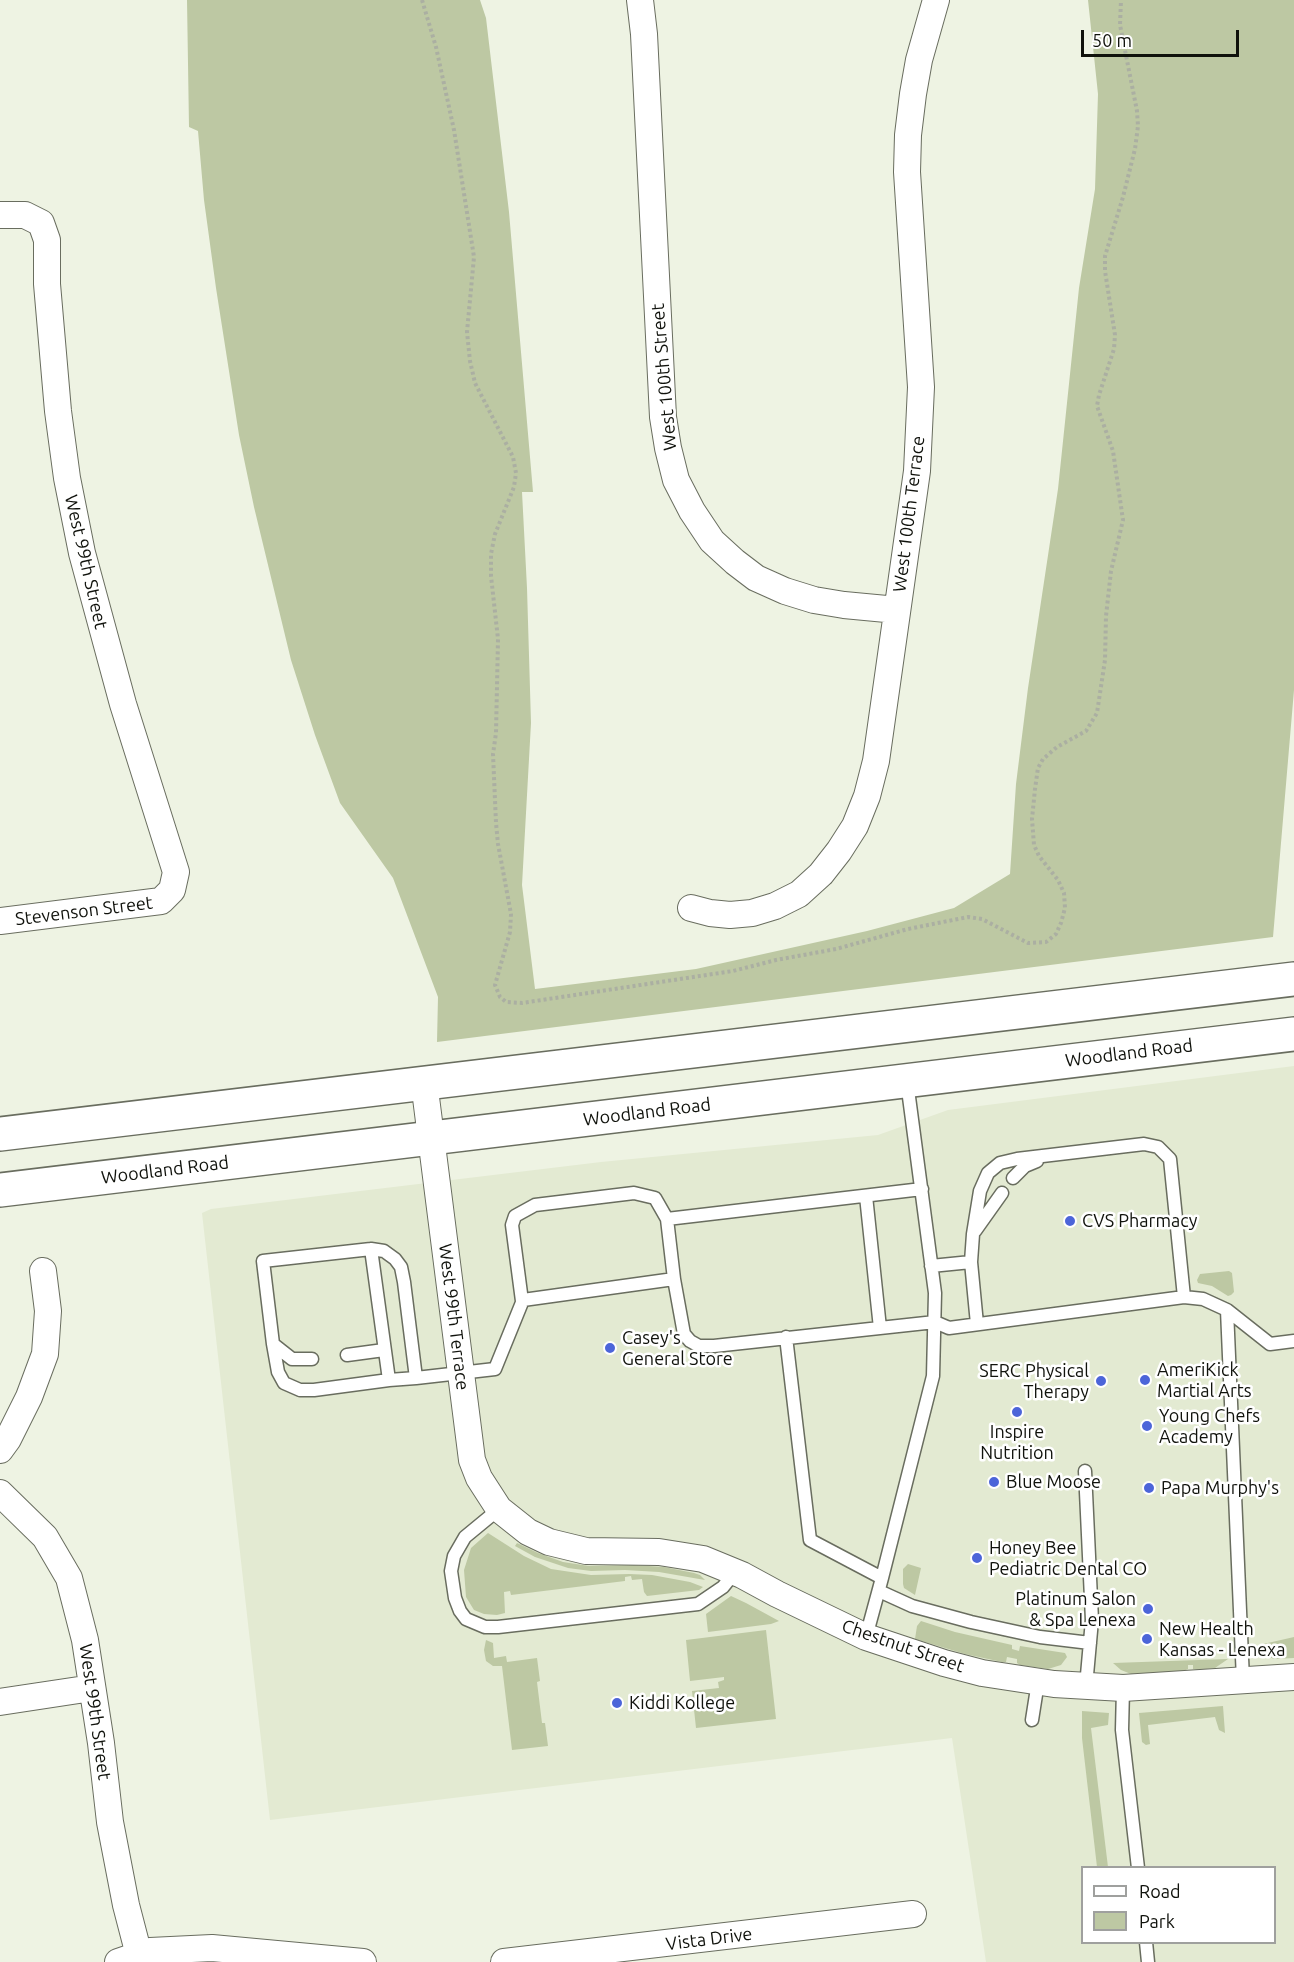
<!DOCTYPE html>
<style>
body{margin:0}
#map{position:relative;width:1294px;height:1962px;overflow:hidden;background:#eef3e3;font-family:Ubuntu,sans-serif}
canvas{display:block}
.legend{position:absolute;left:1081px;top:1866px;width:195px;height:78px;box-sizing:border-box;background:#fff;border:2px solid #9fa09e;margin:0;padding:8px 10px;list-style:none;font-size:18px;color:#10120c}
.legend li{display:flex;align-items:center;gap:12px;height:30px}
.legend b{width:30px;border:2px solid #9fa09e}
.scale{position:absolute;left:1081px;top:30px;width:158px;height:27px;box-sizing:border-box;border:3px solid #10120c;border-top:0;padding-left:8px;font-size:18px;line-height:21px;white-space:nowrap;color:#10120c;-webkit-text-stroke:4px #fff;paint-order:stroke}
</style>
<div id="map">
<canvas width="1294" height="1962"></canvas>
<ul class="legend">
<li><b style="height:8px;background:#fff"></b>Road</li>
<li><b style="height:16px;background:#bdc8a3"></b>Park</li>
</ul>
<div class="scale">50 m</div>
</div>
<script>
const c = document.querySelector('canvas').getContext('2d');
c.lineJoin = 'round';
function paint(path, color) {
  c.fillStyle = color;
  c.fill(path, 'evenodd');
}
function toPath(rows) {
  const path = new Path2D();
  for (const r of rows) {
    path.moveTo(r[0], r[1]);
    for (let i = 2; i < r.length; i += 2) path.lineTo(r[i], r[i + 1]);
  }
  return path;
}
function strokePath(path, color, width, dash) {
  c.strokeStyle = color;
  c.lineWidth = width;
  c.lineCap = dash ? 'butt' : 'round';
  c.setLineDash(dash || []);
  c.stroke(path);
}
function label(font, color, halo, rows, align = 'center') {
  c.font = font + ' Ubuntu,sans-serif';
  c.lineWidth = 5;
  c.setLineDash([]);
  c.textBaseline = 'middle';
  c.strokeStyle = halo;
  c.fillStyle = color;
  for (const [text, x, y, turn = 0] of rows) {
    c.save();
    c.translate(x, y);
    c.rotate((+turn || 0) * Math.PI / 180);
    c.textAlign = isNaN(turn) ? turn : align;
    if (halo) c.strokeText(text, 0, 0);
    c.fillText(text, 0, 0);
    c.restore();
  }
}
paint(toPath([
 [1294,1066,1294,1962,986,1962,952,1738,270,1820,202,1213,211,1209,601,1162,878,1135,948,1110],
 [1082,1868,1274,1868,1274,1942,1082,1942]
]), '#e3ead2');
paint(toPath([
 [187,0,480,0,486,18,509,212,533,492,522,492,527,588,531,723,522,885,535,989,696,969,867,931,954,908,1010,874,1016,784,1028,688,1058,489,1079,288,1095,189,1098,94,1088,0,1294,0,1294,690,1273,937,437,1042,438,997,393,878,340,803,315,735,291,660,254,507,239,435,216,288,204,200,198,131,189,127],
 [1229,1271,1232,1273,1234,1292,1231,1295,1228,1296,1212,1286,1198,1283,1197,1280,1200,1274],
 [488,1533,524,1556,551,1569,591,1575,629,1574,652,1575,690,1582,703,1587,699,1590,647,1596,644,1592,642,1579,632,1580,631,1576,625,1577,625,1581,511,1595,510,1591,504,1592,505,1613,497,1615,484,1614,474,1610,466,1597,464,1570,471,1548],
 [517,1543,538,1553,563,1562,589,1566,634,1565,664,1567,694,1573,700,1575,705,1580,659,1572,625,1570,591,1571,568,1568,535,1557,515,1546],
 [908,1564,921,1568,915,1595,904,1588,903,1584,903,1569],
 [731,1596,746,1603,779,1621,771,1624,708,1632,706,1614],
 [921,1621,955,1632,1012,1645,1012,1649,1019,1651,1020,1646,1065,1653,1067,1657,1061,1665,1048,1669,1020,1665,1017,1663,1017,1659,1007,1657,1006,1662,1002,1662,965,1654,915,1639,917,1626],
 [766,1630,776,1719,696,1728,692,1691,719,1688,718,1682,724,1680,724,1677,690,1681,686,1640],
 [1294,1637,1294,1658,1274,1659,1261,1653,1257,1648,1259,1645],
 [486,1640,493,1643,494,1658,506,1656,507,1662,537,1658,540,1681,537,1682,542,1723,545,1723,548,1746,512,1750,502,1666,493,1666,486,1661,484,1650],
 [1228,1659,1215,1668,1198,1670,1193,1669,1193,1665,1188,1665,1188,1669,1183,1671,1131,1674,1121,1670,1113,1663],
 [1223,1706,1225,1733,1219,1730,1215,1717,1148,1725,1150,1744,1146,1745,1142,1742,1139,1713],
 [1082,1711,1109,1713,1108,1725,1091,1728,1108,1867,1097,1867,1082,1738]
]), '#bdc8a3');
const lane = toPath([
 [1013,1178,1025,1166,1037,1161],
 [866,1196,880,1328],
 [975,1231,1002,1193],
 [371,1249,389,1380],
 [931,1266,971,1262],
 [674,1279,667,1219,922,1189],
 [522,1301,512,1225,515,1216,535,1205,634,1193,655,1198,667,1219],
 [1227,1310,1243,1680],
 [977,1324,971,1262,973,1234,980,1191,988,1173,1000,1163,1017,1159,1144,1144,1158,1147,1170,1159,1184,1297],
 [786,1337,810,1540,882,1578],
 [273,1344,292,1359,312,1359],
 [347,1355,384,1350],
 [416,1378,404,1282,401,1267,395,1259,384,1251,371,1249,263,1261,273,1344,278,1372,284,1383,300,1390,314,1390,389,1380,416,1378,495,1369,523,1300,674,1279,684,1334,690,1341,699,1346,714,1346,935,1322,949,1328,1184,1297,1203,1299,1227,1310,1270,1344,1294,1341],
 [1085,1471,1092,1620,1086,1686],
 [499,1509,465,1537,454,1556,451,1571,455,1598,460,1611,466,1619,485,1627,498,1627,698,1604,723,1587,735,1572],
 [879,1591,912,1606,971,1622,1040,1637,1090,1643],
 [866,1637,882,1578,933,1376,935,1293,907,1082],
 [1123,1688,1122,1730,1138,1868],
 [1032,1720,1038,1682],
 [1146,1942,1148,1962]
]);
const street = toPath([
 [640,0,644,34,663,417,668,448,676,480,692,511,712,541,735,562,756,578,785,591,814,600,844,605,897,610],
 [0,215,25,215,41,223,47,240,47,284,58,411,67,478,82,553,123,704,176,872,172,890,161,901,0,921],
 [691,908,710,913,730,915,752,913,775,906,799,894,821,874,839,851,855,826,867,796,876,761,917,471,921,387,907,172,908,135,913,94,919,60,936,0],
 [424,1082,472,1460,479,1478,499,1509,528,1532,549,1542,586,1551,659,1552,703,1559,742,1575,777,1594,866,1637,944,1663,982,1673,1054,1684,1123,1688,1294,1677],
 [0,1450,8,1439,29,1397,45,1354,48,1311,43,1271],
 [0,1493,45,1537,69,1578,85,1640,101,1743,110,1822,126,1905,139,1955],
 [0,1702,92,1688],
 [118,1962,150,1951,212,1948,363,1962],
 [504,1962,913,1914]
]);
const secondary = toPath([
 [0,1134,1294,979],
 [0,1190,1294,1034]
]);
strokePath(lane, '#696d5f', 15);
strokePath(street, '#696d5f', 28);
strokePath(secondary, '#696d5f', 36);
strokePath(toPath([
 [422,0,436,47,454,130,474,257,467,332,470,361,475,383,513,457,516,473,514,487,495,534,491,554,491,576,498,639,496,733,493,754,496,823,498,844,511,914,510,932,495,985,500,997,506,1002,522,1003,733,971,776,960,836,949,908,929,968,917,982,919,1028,943,1046,942,1056,934,1061,923,1065,908,1064,893,1058,880,1039,856,1034,845,1032,819,1035,789,1038,768,1043,759,1057,747,1086,731,1097,713,1105,660,1106,616,1111,571,1123,520,1113,451,1097,406,1099,395,1114,349,1115,335,1105,271,1105,256,1123,197,1135,149,1138,126,1137,111,1120,25,1121,0]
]), '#abafa2', 4, [3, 3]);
strokePath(lane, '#fff', 12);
strokePath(street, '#fff', 26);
strokePath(secondary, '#fff', 33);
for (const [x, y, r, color] of [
 [1070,1221,6,"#4c65d9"],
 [610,1348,6,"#4c65d9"],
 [1145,1380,6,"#4c65d9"],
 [1101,1381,6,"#4c65d9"],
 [1017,1412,6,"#4c65d9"],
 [1147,1426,6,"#4c65d9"],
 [994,1482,6,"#4c65d9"],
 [1149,1488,6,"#4c65d9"],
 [977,1558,6,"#4c65d9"],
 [1148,1609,6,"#4c65d9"],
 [1147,1639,6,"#4c65d9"],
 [617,1703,6,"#4c65d9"]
]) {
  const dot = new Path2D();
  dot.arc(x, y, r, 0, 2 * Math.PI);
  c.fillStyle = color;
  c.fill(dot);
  strokePath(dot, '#fff', 2);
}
label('18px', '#10120c', '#fff', [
 ["West 100th Street",664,377,-95],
 ["West 100th Terrace",909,514,-83],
 ["West 99th Street",86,562,77],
 ["Stevenson Street",84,911,-7],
 ["Woodland Road",1129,1053,-7],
 ["Woodland Road",647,1112,-7],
 ["Woodland Road",165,1170,-7],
 ["West 99th Terrace",454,1317,83],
 ["Chestnut Street",903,1646,19],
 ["West 99th Street",95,1712,82],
 ["Vista Drive",709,1939,-7]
]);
label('18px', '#10120c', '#fff', [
 ["CVS Pharmacy",1082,1221],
 ["Casey's",622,1338],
 ["General Store",622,1359],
 ["AmeriKick",1157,1370],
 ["Martial Arts",1157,1391],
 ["SERC Physical",1089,1371,"right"],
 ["Therapy",1089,1392,"right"],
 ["Young Chefs",1159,1416],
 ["Academy",1159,1437],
 ["Inspire",1017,1432,"center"],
 ["Nutrition",1017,1453,"center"],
 ["Blue Moose",1006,1482],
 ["Papa Murphy's",1161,1488],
 ["Honey Bee",989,1548],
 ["Pediatric Dental CO",989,1569],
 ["Platinum Salon",1136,1599,"right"],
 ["& Spa Lenexa",1136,1620,"right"],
 ["New Health",1159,1629],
 ["Kansas - Lenexa",1159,1650],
 ["Kiddi Kollege",629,1703]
], 'left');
</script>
